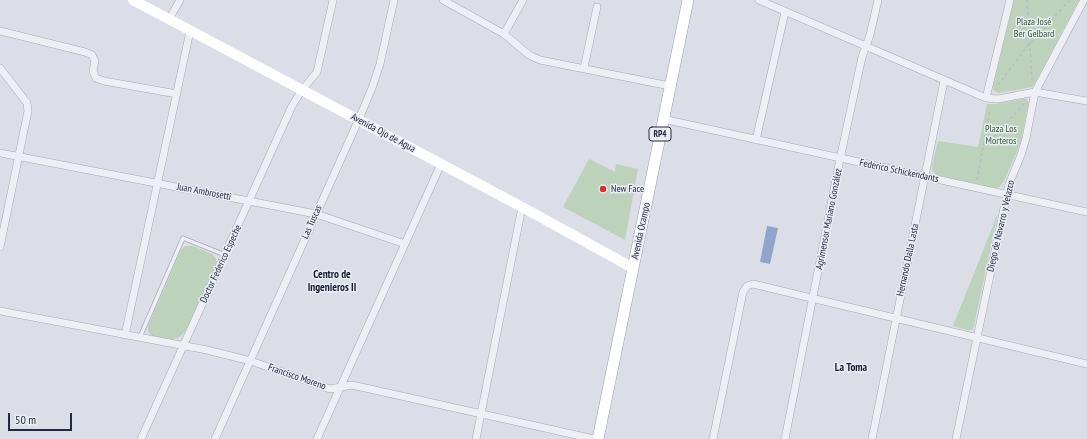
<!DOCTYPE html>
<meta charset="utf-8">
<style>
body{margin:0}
#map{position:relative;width:1087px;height:439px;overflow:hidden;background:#dbdee7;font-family:"PT Sans Narrow",sans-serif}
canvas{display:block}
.scale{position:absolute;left:8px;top:413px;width:64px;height:18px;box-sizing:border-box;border:2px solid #23293e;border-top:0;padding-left:5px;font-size:12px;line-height:14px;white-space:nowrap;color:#23293e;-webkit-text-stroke:3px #eaedf5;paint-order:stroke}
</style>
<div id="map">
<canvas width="1087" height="439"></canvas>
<div class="scale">50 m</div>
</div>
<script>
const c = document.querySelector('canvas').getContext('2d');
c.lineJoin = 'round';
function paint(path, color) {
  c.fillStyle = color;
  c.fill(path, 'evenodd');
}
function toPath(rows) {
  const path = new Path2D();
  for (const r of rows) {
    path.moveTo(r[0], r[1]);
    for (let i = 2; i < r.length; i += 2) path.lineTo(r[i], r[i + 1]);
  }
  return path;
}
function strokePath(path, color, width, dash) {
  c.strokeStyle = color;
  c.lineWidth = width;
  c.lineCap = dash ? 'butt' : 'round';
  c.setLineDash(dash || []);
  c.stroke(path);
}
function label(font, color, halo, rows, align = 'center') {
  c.font = font + ' "PT Sans Narrow",sans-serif';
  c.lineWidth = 3;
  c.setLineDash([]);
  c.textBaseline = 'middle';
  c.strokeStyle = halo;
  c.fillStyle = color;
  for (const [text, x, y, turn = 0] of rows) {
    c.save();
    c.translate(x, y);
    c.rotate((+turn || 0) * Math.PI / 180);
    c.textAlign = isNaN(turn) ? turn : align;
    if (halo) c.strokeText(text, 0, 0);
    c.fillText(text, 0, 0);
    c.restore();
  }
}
paint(toPath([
 [1014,0,1079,0,1035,83,1032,87,999,93,994,91,993,87],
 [1023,99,1026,99,1029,103,1021,140,1017,152,1003,183,999,187,995,188,936,175,932,170,932,165,938,141,978,147,987,104,996,104],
 [589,159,615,172,616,164,638,169,625,240,563,207],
 [998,213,974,326,972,330,967,330,953,326],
 [185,246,193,246,212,254,216,258,216,264,185,332,178,338,172,340,152,336,148,331,148,326,181,250]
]), '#bdd2bb');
paint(toPath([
 [767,226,778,228,770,264,760,262]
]), '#91a5cb');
const lane = toPath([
 [140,337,183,238,225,255]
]);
const street = toPath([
 [443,0,504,34,529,55,540,60,670,86],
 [759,0,986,98,998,99,1035,92,1087,101],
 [169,19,180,0],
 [0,31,85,52,92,55,95,61,93,71,96,78,104,81,177,94],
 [504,34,523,0],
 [0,68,27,103,28,111,0,247],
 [584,68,597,7],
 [986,98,1010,0],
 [663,119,1087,212],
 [756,140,785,12],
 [0,153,316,214,405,244],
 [0,311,207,350,251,361,330,389,352,385,594,439],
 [125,335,190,31],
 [141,439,292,106,302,90,317,72,333,0],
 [215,439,359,119,372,88,380,64,394,0],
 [317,439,441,164],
 [476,439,522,207],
 [713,439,743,292,747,286,753,284,1087,364],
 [785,439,840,159,862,57,870,35,878,0],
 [872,439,944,81],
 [956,439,1009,184,1021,155,1026,138,1035,92,1084,0]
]);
const primary = toPath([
 [598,439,688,0]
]);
strokePath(lane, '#a4a8b4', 5);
strokePath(street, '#a4a8b4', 8);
strokePath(primary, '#999fb4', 12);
strokePath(toPath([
 [1027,0,1032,80],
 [998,85,1029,44,1070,0],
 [982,150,1025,103],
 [977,180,990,109]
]), '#b8bcc5', 1.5, [3, 3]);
strokePath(lane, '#edeff5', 3.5);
strokePath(street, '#edeff5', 7);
strokePath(toPath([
 [133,0,522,207,633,268]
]), '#fff', 10);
strokePath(primary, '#fff', 11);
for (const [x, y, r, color] of [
 [603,189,4,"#db3131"]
]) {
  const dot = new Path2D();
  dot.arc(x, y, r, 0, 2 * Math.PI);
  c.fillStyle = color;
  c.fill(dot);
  strokePath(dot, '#eaedf5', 1.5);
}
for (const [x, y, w] of [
 [660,134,22]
]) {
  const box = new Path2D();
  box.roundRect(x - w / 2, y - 7, w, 14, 3);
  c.fillStyle = '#eaedf5';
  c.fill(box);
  strokePath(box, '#23293e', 1);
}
label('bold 9px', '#23293e', null, [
 ["RP4",660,134]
]);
label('10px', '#315b2f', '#eaedf5', [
 ["Plaza José",1034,22],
 ["Ber Gelbard",1034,34],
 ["Plaza Los",1001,129],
 ["Morteros",1001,141]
]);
label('10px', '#23293e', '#eaedf5', [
 ["Avenida Ojo de Agua",383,133,28],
 ["Federico Schickendants",899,171,12],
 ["Juan Ambrosetti",204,192,11],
 ["Agrimensor Mariano González",829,219,-79],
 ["Las Tuscas",312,222,-66],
 ["Diego de Navarro y Velazco",1001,226,-77],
 ["Avenida Ocampo",641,231,-78],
 ["Hernando Dalla Lasta",908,260,-78],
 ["Doctor Federico Espeche",221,264,-65],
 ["Francisco Moreno",297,377,19]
]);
label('10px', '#23293e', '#eaedf5', [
 ["New Face",611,189]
], 'left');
label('bold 11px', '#161b2e', '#eaedf5', [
 ["Centro de",332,275],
 ["Ingenieros II",332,288],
 ["La Toma",851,368]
]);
</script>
